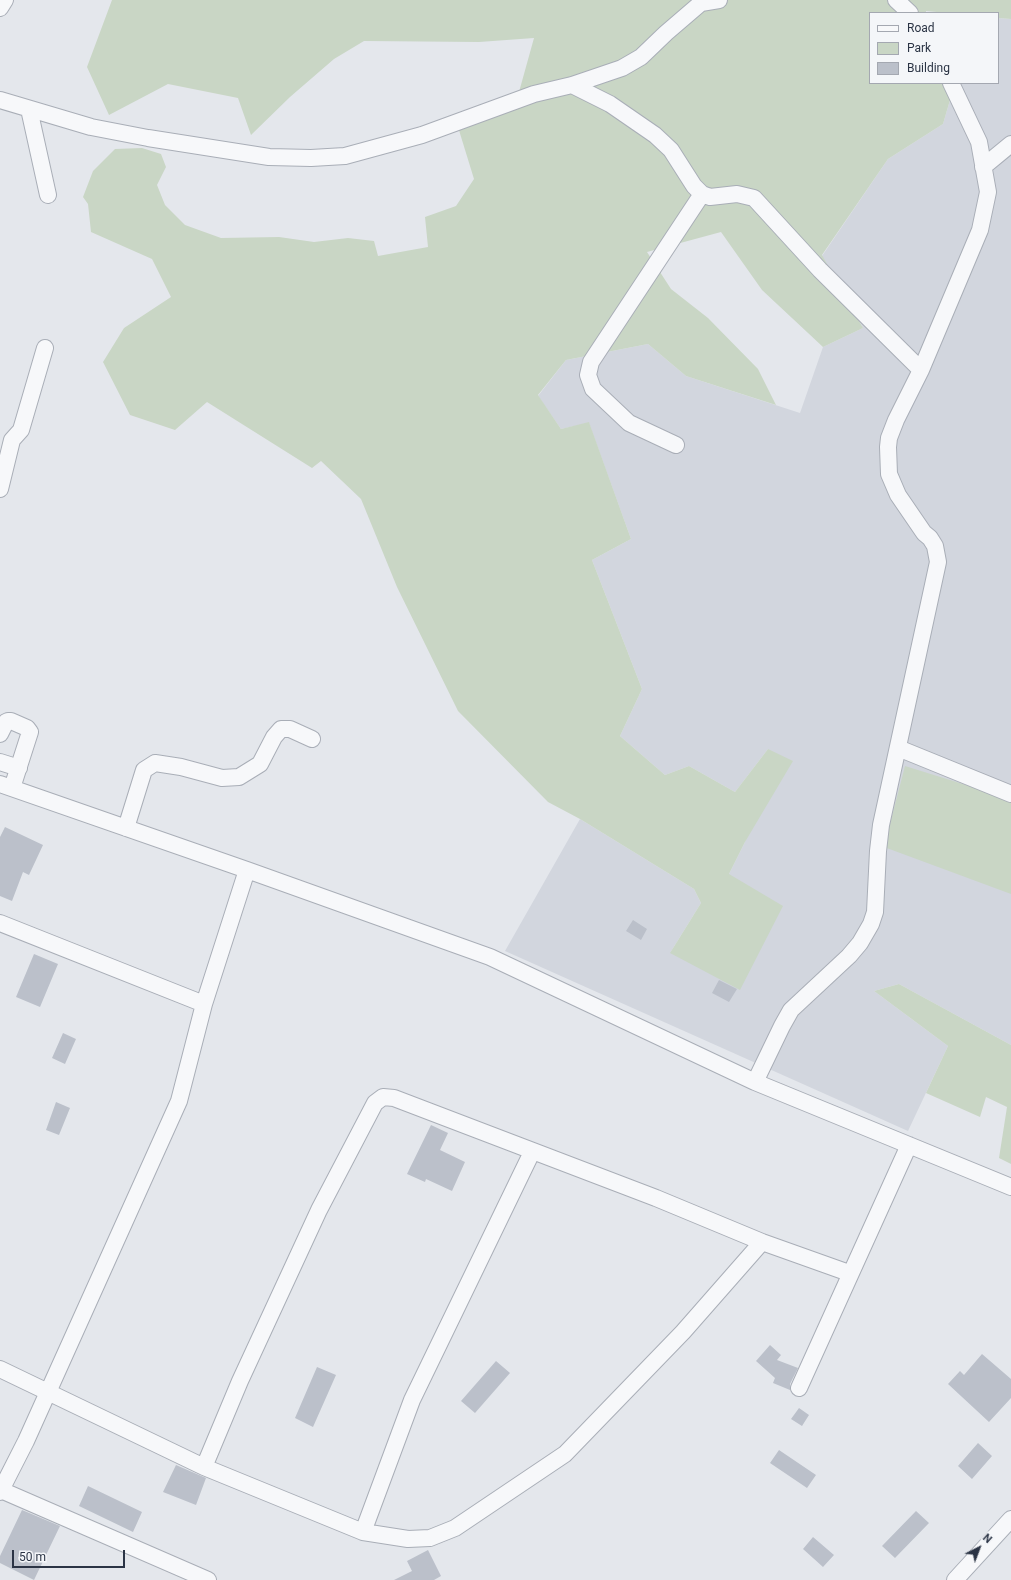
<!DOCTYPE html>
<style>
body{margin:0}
#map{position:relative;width:1011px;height:1580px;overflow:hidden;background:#e4e7ec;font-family:Roboto,sans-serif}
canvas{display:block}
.legend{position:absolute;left:869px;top:12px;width:130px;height:72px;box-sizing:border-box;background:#f4f6f9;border:1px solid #a4a8b1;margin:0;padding:5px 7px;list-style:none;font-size:12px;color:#2b3445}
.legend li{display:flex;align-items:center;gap:8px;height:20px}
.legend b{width:20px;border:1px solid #a4a8b1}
.north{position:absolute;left:959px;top:1528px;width:40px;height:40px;-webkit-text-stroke:3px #f4f6f9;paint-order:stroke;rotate:42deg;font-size:11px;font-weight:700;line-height:16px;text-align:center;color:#2b3445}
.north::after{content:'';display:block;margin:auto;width:14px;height:18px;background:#2b3445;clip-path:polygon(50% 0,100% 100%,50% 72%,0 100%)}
.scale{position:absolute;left:12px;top:1550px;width:113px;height:18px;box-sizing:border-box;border:2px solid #2b3445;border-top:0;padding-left:5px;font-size:12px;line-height:14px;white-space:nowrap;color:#2b3445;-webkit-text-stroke:3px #f4f6f9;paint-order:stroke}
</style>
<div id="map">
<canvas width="1011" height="1580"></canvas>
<ul class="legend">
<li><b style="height:5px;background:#f7f8fa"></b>Road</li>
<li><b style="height:11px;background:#c9d6c5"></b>Park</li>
<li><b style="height:11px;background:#bbc0ca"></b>Building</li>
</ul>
<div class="north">N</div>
<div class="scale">50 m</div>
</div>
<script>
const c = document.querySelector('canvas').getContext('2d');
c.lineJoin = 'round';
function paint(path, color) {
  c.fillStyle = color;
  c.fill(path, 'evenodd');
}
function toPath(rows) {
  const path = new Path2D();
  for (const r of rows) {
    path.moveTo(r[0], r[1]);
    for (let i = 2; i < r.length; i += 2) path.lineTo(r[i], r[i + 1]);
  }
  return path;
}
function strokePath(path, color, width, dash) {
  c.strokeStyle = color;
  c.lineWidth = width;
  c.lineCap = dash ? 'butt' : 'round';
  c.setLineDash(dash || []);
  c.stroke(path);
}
paint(toPath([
 [998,18,1011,19,1011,1045,899,984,874,991,948,1046,908,1131,505,951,580,819,694,889,701,903,670,953,729,874,745,842,768,749,735,792,689,766,665,775,620,736,642,689,592,560,631,539,589,423,561,429,538,396,566,360,648,344,686,376,800,413,823,347,863,328,822,256,888,159,943,124,955,83,998,83]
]), '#d2d6de');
paint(toPath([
 [112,0,1011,0,1011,19,998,18,998,13,947,13,926,11,926,13,870,13,870,83,955,83,943,124,888,159,822,255,863,328,823,347,762,290,721,232,647,252,671,289,708,318,758,369,776,405,686,376,648,344,566,360,538,395,561,429,589,422,631,539,592,560,642,689,620,736,665,775,689,766,735,792,768,749,793,761,745,842,729,874,783,906,740,990,670,953,701,903,694,889,580,819,548,802,458,711,397,587,361,499,321,461,312,468,207,402,175,430,130,415,103,362,124,328,171,297,152,259,91,232,88,204,83,197,93,171,115,149,142,148,161,154,166,167,157,185,165,205,185,225,221,238,279,237,314,242,348,238,374,241,378,256,428,247,425,217,456,206,474,179,458,127,514,110,534,38,479,42,364,41,334,59,290,97,251,135,238,98,168,84,109,115,87,67],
 [905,766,1011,799,1011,894,884,847],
 [899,984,1011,1045,1011,1164,999,1158,1007,1107,986,1097,980,1117,926,1093,948,1046,874,991]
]), '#c9d6c5');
paint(toPath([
 [5,827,43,845,29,875,23,872,12,901,0,896,0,837],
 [633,920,647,929,641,940,626,931],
 [34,954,58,964,40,1007,16,997],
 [719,980,737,989,729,1002,712,993],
 [63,1033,76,1039,65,1064,52,1058],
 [56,1102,70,1108,59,1135,46,1130],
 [431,1125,448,1133,440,1150,465,1162,452,1191,426,1179,425,1182,407,1174],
 [770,1345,781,1355,777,1360,798,1368,790,1384,790,1390,773,1383,775,1378,756,1361],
 [982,1354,1011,1379,1011,1398,989,1422,948,1384,960,1371,964,1375],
 [496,1361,510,1373,475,1413,461,1401],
 [317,1367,336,1375,313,1427,295,1418],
 [799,1408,809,1415,802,1426,791,1419],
 [978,1443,992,1456,972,1479,958,1466],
 [779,1450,816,1475,807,1488,770,1463],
 [176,1465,206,1478,196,1505,163,1492],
 [88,1486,142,1512,133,1532,79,1506],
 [22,1510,60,1526,34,1580,0,1563,0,1556],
 [916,1511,929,1523,895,1558,882,1546],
 [813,1537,834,1555,823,1567,803,1549],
 [428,1550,441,1576,434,1580,394,1580,412,1571,407,1561]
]), '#bbc0ca');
const minor = toPath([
 [896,0,910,13],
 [0,8,5,0],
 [572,85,610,104,655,135,671,150,694,186,702,194,710,197,737,194,754,198,820,270,921,370],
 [0,100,91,127,148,138,269,157,311,158,345,156,422,135,534,94,572,85,622,68,641,57,666,33,701,3,719,0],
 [29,109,48,195],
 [983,167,1011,144],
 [676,445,629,423,593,389,588,375,591,362,702,194],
 [0,489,12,440,21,430,45,348],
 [0,734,6,722,8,721,11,721,27,728,30,732,12,788],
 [898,748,1011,794],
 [0,762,19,768],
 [0,784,247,870,490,957,755,1082,1011,1187],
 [126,828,144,770,155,763,181,767,222,778,239,777,260,764,274,737,281,729,290,729,312,739],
 [0,923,204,1004],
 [755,1082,782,1026,791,1010,849,956,860,943,871,924,875,912,878,851,881,825,938,562,935,546,930,538,924,533,898,495,889,474,888,447,889,438,896,420,921,370,980,230,988,192,979,142,951,83],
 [0,1369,204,1467,363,1532,408,1539,430,1538,455,1528,565,1454,683,1332,762,1242],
 [799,1388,909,1145],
 [204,1467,240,1381,319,1210,375,1103,383,1097,394,1098,656,1198,762,1242,849,1273],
 [1,1490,208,1580],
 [0,1492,26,1441,179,1101,204,1004,247,870],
 [363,1532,412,1400,532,1152],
 [955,1580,1011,1519]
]);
strokePath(minor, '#a9aeb7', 18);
strokePath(minor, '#f7f8fa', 16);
</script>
